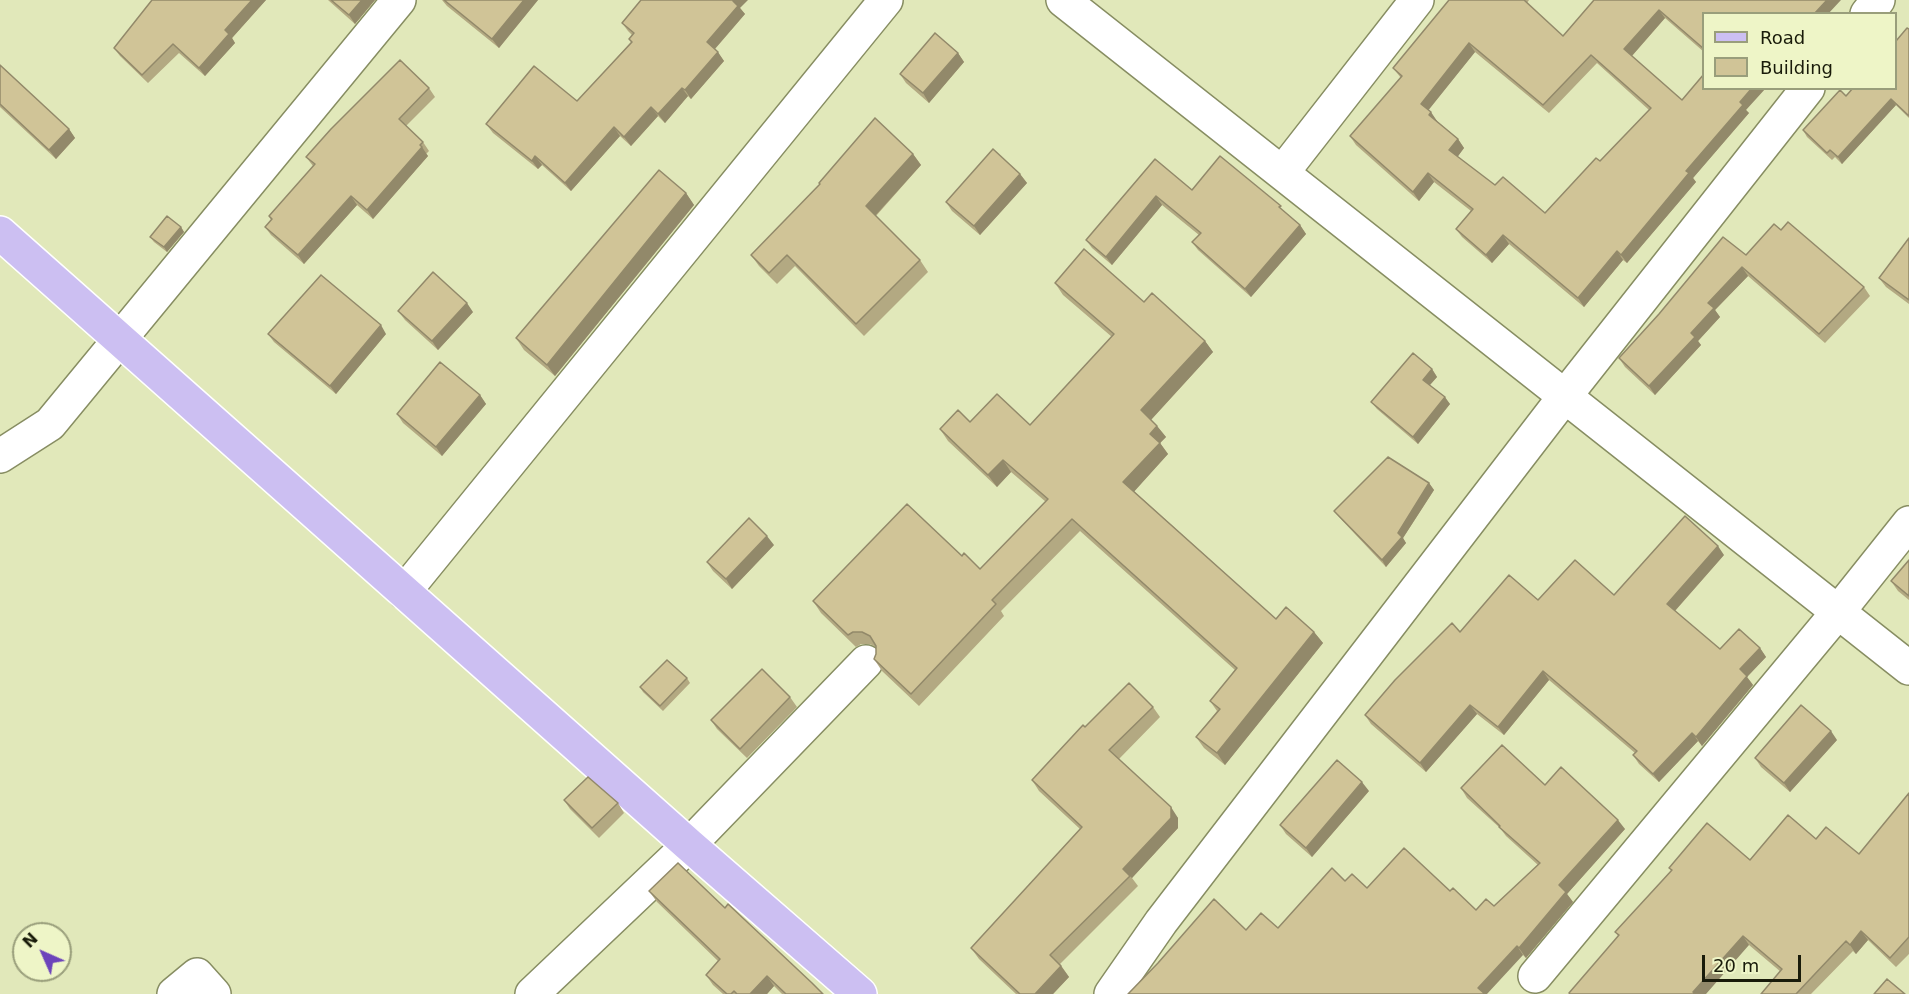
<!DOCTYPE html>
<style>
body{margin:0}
#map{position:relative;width:1909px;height:994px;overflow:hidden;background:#e1e8ba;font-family:"DejaVu Sans",sans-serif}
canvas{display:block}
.legend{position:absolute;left:1702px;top:12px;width:195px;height:78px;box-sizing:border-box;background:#eef5c7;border:2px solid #999e7b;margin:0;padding:8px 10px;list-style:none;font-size:18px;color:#191b0a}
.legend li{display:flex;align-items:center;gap:12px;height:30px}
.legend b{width:30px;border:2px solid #999e7b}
.north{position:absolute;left:12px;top:922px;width:60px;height:60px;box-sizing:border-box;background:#eef5c7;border:2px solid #999e7b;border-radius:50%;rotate:315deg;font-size:16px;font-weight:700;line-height:24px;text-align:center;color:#191b0a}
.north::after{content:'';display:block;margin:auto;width:21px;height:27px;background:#6c43bb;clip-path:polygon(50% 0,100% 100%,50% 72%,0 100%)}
.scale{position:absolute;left:1702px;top:955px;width:99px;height:27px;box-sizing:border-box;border:3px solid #191b0a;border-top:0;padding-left:8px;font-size:18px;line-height:21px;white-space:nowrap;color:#191b0a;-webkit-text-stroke:4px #eef5c7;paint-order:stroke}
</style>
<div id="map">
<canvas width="1909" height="994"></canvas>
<ul class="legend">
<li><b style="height:8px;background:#ccbff2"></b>Road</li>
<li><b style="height:16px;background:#d0c497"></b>Building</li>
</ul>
<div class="north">N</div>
<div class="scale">20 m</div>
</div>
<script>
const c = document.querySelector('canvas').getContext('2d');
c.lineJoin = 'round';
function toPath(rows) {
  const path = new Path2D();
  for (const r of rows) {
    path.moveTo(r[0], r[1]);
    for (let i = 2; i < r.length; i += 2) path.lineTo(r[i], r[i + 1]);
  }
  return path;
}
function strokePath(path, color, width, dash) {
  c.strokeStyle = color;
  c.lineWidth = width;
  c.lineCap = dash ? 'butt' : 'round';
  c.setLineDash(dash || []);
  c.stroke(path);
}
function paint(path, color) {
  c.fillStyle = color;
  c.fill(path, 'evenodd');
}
const minor = toPath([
 [1063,0,1909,668],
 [1867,14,1878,0],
 [1282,173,1417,0],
 [0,456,50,424,399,0],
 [404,592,886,0],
 [1535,976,1838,612,1909,523],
 [174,994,197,975,214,994],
 [532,994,689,845,866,662],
 [1111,994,1161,922,1565,396,1808,88]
]);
const major = toPath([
 [0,233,689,845,860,994]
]);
strokePath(minor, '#878d62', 36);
strokePath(major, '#fff', 36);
strokePath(minor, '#fff', 33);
strokePath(major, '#ccbff2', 33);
paint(toPath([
 [152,0,266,0,232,38,235,43,205,76,179,53,148,83,120,56,114,48],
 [328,0,375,0,355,24],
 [442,0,538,0,499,48,447,6],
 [1449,0,1529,0,1527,3,1563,36,1594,0,1704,14,1704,52,1665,18,1632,56,1682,100,1746,110,1749,113,1693,178,1696,182,1627,263,1623,260,1584,307,1509,244,1492,263,1462,237,1456,229,1471,211,1434,182,1419,201,1356,145,1350,136,1401,78,1393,68],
 [1475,52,1549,113,1597,63,1649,110,1600,161,1545,213,1495,185,1457,157,1464,148,1458,139,1437,121,1428,110],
 [740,8,745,14,715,49,724,61,691,99,688,96,665,123,658,116,631,146,620,136,571,191,542,165,538,169,493,133,486,124,577,101,631,42,629,39,632,35,628,31,622,23],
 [1909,29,1909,118,1896,105,1842,164,1835,157,1832,160,1807,137,1803,130,1846,96],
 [958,53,964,62,929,103,906,83,900,74],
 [0,65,69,129,75,138,56,159,0,107],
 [429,88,435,97,406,126,423,142,429,151,426,154,428,156,373,219,357,205,304,264,271,235,265,227,271,220,269,216,313,166,306,157],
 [913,154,921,165,876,216,920,260,928,272,864,336,795,266,777,284,759,266,751,255],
 [1155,159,1192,190,1285,212,1300,225,1306,234,1251,297,1198,250,1192,242,1199,235,1162,205,1112,265,1092,248,1086,240],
 [1020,174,1027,183,980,235,952,211,946,202],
 [686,193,694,205,555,376,524,350,516,338],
 [181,227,184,232,167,252,154,242,150,237],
 [1909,238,1909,304,1886,287,1879,278],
 [1746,255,1864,287,1870,296,1825,343,1748,276,1715,310,1720,317,1698,341,1701,345,1655,395,1625,367,1619,358],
 [1055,283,1144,302,1205,341,1213,352,1151,420,1157,426,1166,437,1160,443,1168,454,1134,491,1276,619,1314,632,1323,643,1225,765,1204,748,1196,737,1217,711,1210,701,1235,670,1080,531,1001,611,1004,616,919,706,882,671,874,659,876,654,876,647,870,644,861,644,856,647,821,613,813,601,962,556,980,569,1046,502,1011,472,997,487,948,441,940,429,970,422,1030,425,1112,337,1063,295],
 [398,311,473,312,438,350,405,320],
 [268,334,386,334,336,394,274,342],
 [1432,369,1437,377,1430,385,1450,404,1418,444,1377,409,1371,402],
 [480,395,486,404,442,456,403,423,397,414],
 [1429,483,1434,490,1403,538,1406,543,1386,567,1339,517,1334,511],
 [774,545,732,589,713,571,707,562],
 [1724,555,1675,611,1720,649,1760,648,1766,657,1747,677,1753,685,1702,746,1698,741,1659,782,1639,764,1633,755,1635,753,1549,680,1504,735,1477,714,1426,772,1371,724,1365,715,1460,632,1538,600,1614,595],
 [1909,560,1909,600,1898,591,1891,581],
 [687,678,690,683,663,711,643,692,640,687],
 [790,697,797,707,747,758,717,729,711,720],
 [1153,707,1160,717,1119,759,1178,818,1178,828,1132,878,1138,886,1060,964,1069,977,1053,994,1016,994,979,959,971,948,1080,829,1039,791,1032,780,1085,727],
 [1837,740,1790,792,1761,767,1755,758],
 [1545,785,1625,829,1567,894,1573,902,1526,958,1523,955,1246,930,1278,928,1345,881,1367,888,1450,891,1476,910,1494,906,1538,865,1506,836,1500,828,1467,798,1461,788],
 [1369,791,1312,857,1286,834,1280,825],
 [1909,793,1909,954,1896,967,1868,940,1856,954,1853,951,1811,994,1761,994,1781,972,1749,945,1618,936,1615,932,1671,871,1669,868,1750,860,1816,839,1859,854],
 [564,800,618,803,624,813,599,838,570,809],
 [649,891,725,908,823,994,782,994,774,986,767,994,723,994,713,985,706,975,718,961,657,902]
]), '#b3a982');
paint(toPath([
 [252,0,266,0,232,38,235,43,205,76,199,68,225,30],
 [362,0,375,0,355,24,349,15],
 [524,0,538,0,499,48,492,39],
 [734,0,748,0,740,8,745,14,713,51,707,42],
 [1827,0,1841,0,1828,14,1814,14],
 [1659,10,1665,18,1630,58,1624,49],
 [1469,43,1475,52,1427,112,1421,104],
 [718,52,724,61,691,99,685,90],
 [958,53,964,62,929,103,923,93],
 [682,88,688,96,665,123,658,114],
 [1752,88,1766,88,1746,110,1749,113,1693,178,1696,182,1627,263,1621,255,1740,102],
 [1891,99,1896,105,1842,164,1838,157],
 [651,107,658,116,631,146,624,137],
 [1431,112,1437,121,1435,123,1429,115],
 [614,127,620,136,571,191,565,183],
 [69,129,75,138,56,159,49,150],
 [1458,139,1464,148,1456,159,1449,150],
 [422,147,428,156,373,219,367,210],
 [913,154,921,165,874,217,866,206],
 [535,156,542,165,538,169,532,161],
 [1428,173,1434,182,1419,201,1413,192],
 [1020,174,1027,183,980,235,974,226],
 [686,193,694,205,555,376,547,365],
 [351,196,357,205,304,264,298,255],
 [1156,196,1162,205,1112,265,1106,257],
 [1300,225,1306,234,1251,297,1245,289],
 [181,227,184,232,167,252,164,247],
 [1503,235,1509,244,1492,263,1486,255],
 [1617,251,1623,260,1584,307,1578,298],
 [1742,267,1748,276,1715,310,1720,317,1698,341,1701,345,1655,395,1649,386,1691,333,1708,303],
 [467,303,473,312,438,350,432,341],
 [381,325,386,334,336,394,330,386],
 [1205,341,1213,352,1149,422,1141,410],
 [1432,369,1437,377,1428,387,1423,380],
 [480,395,486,404,442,456,436,447],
 [1445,397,1450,404,1418,444,1413,437],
 [1157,426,1166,437,1160,443,1168,454,1132,494,1123,482,1150,434],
 [1003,460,1011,472,997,487,988,475],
 [1429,483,1434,490,1403,538,1406,543,1386,567,1382,560],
 [767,536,774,545,732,589,726,579],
 [1718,546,1724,555,1673,613,1667,604],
 [1314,632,1323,643,1225,765,1217,753],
 [1760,648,1766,657,1747,677,1753,685,1702,746,1696,737,1740,669],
 [1543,671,1549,680,1504,735,1498,727],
 [1470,705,1477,714,1426,772,1420,763],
 [1831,731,1837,740,1790,792,1784,783],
 [1692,733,1698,741,1659,782,1653,774],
 [1362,782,1369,791,1312,857,1306,848],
 [1171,807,1178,818,1178,828,1132,878,1123,869],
 [1618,820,1625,829,1567,894,1573,902,1526,958,1519,948,1559,885],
 [1861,931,1868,940,1856,954,1850,945],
 [1743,936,1749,945,1706,994,1694,994,1693,992],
 [1517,946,1523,955,1487,994,1482,994,1478,988],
 [1061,966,1069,977,1053,994,1035,994],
 [767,976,774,986,767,994,750,994]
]), '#92896a');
const building = toPath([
 [152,0,252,0,225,30,229,34,199,68,173,44,142,75,114,48,152,0],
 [331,0,362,0,349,15,331,0],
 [444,0,524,0,492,39,444,0],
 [641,0,734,0,733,1,738,6,707,42,718,52,685,90,682,88,658,114,651,107,624,137,614,127,565,183,535,156,532,161,486,124,534,66,577,101,632,42,629,39,634,33,622,23,641,0],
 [1449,0,1524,0,1563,36,1594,0,1827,0,1814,14,1704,14,1704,49,1659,10,1624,49,1682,100,1704,74,1704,88,1752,88,1740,102,1743,105,1686,171,1689,173,1621,255,1617,251,1578,298,1503,235,1486,255,1456,229,1473,209,1428,173,1413,192,1350,136,1402,76,1393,68,1449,0],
 [1469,43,1543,105,1591,55,1651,108,1600,161,1596,158,1545,213,1503,177,1495,185,1449,150,1458,139,1429,115,1431,112,1421,104,1469,43],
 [1907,28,1909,29,1909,116,1891,99,1838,157,1830,150,1827,153,1803,130,1840,90,1846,96,1853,88,1896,88,1896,41,1907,28],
 [935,33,958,53,923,93,900,74,935,33],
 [400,60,429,88,399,119,423,142,420,145,422,147,367,210,351,196,298,255,265,227,272,219,269,216,315,164,306,157,331,129,400,60],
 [0,65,69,129,49,150,0,104,0,65],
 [875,118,913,154,866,206,920,260,856,324,787,255,769,273,751,255,820,184,819,183,875,118],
 [993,149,1020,174,974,226,946,202,993,149],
 [1220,156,1281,206,1279,207,1300,225,1245,289,1192,242,1201,233,1156,196,1106,257,1086,240,1155,159,1192,190,1220,156],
 [659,170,686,193,547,365,516,338,659,170],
 [167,216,181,227,164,247,150,237,167,216],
 [1788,222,1864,287,1819,334,1742,267,1708,303,1714,308,1691,333,1695,337,1649,386,1619,358,1659,314,1723,237,1746,255,1774,224,1781,230,1788,222],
 [1909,238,1909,300,1879,278,1909,238],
 [1084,249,1144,302,1152,293,1205,341,1141,410,1157,426,1150,434,1160,443,1123,482,1276,619,1286,607,1314,632,1217,753,1196,737,1220,709,1210,701,1237,668,1072,519,992,600,996,604,911,694,874,659,876,654,876,646,870,636,862,632,853,632,848,635,813,601,907,504,962,556,964,553,980,569,1048,499,1003,460,988,475,940,429,958,410,970,422,997,394,1030,425,1114,334,1055,283,1084,249],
 [433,272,467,303,432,341,398,311,433,272],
 [321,275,381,325,330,386,268,334,321,275],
 [1413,353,1432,369,1423,380,1445,397,1413,437,1371,402,1413,353],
 [440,362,480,395,436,447,397,414,440,362],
 [1388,457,1429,483,1398,533,1402,537,1382,560,1334,511,1388,457],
 [1685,516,1718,546,1667,604,1720,649,1739,629,1760,648,1740,669,1747,676,1696,737,1692,733,1653,774,1633,755,1637,751,1543,671,1498,727,1470,705,1420,763,1365,715,1395,680,1452,623,1460,632,1509,575,1538,600,1575,560,1614,595,1685,516],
 [749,518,767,536,726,579,707,562,749,518],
 [1909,560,1909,596,1891,581,1909,560],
 [667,660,687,678,660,706,640,687,667,660],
 [762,669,790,697,740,749,711,720,762,669],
 [1129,683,1153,707,1109,750,1171,807,1171,818,1123,869,1130,876,1050,955,1061,966,1035,994,1020,994,971,948,1082,827,1032,780,1083,725,1085,727,1129,683],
 [1801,705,1831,731,1784,783,1755,758,1801,705],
 [1502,745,1545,785,1561,767,1618,820,1559,885,1566,892,1519,948,1517,946,1478,988,1485,994,1128,994,1158,963,1214,899,1246,930,1261,913,1278,928,1332,868,1345,881,1352,874,1367,888,1404,848,1450,891,1453,888,1476,910,1486,899,1494,906,1540,863,1499,827,1500,826,1461,788,1502,745],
 [1337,760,1362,782,1306,848,1280,825,1337,760],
 [588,777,618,803,592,828,564,800,588,777],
 [1909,793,1909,937,1890,958,1861,931,1850,945,1846,941,1796,994,1761,994,1782,969,1743,936,1693,992,1695,994,1570,994,1569,993,1619,935,1615,932,1672,870,1669,868,1707,823,1750,860,1788,815,1816,839,1826,827,1859,854,1909,793],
 [678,863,725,908,728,904,812,983,823,994,786,994,767,976,750,994,737,994,734,991,731,994,727,994,706,975,720,959,649,891,678,863],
 [1887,979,1905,994,1874,994,1887,979]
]);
paint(building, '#d0c497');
strokePath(building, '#92896a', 1.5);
</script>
